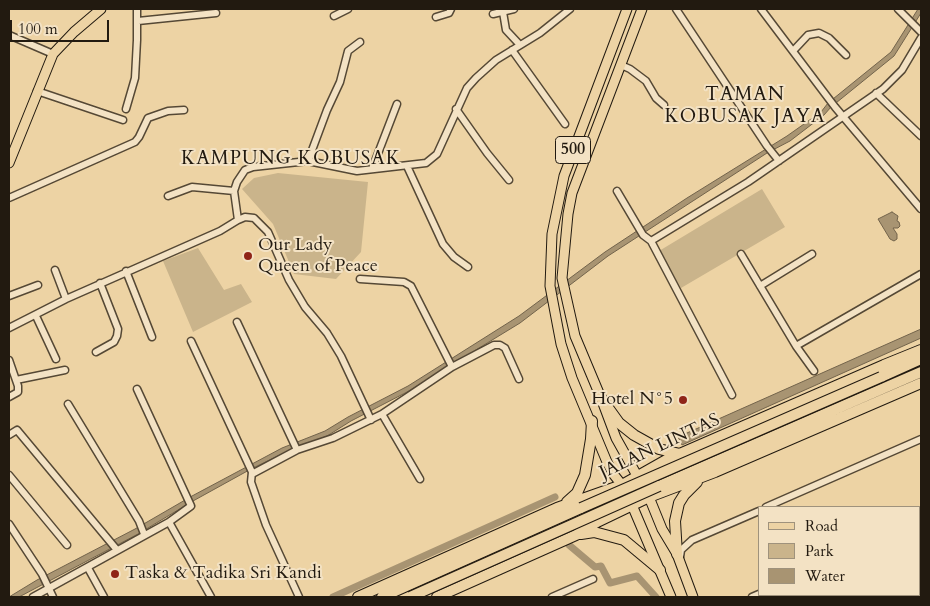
<!DOCTYPE html>
<meta charset="utf-8">
<style>
body{margin:0}
#map{position:relative;width:930px;height:606px;overflow:hidden;background:#edd3a4;font-family:Cardo,serif}
canvas{display:block}
.frame{position:absolute;inset:0;border:10px solid #221a10;pointer-events:none}
.legend{position:absolute;left:758px;top:506px;width:162px;height:90px;box-sizing:border-box;background:#f3e2c4;border:1px solid #9f927c;margin:0;padding:6px 9px;list-style:none;font-size:15px;color:#221a10}
.legend li{display:flex;align-items:center;gap:10px;height:25px}
.legend b{width:25px;border:1px solid #9f927c}
.scale{position:absolute;left:10px;top:20px;width:99px;height:22px;box-sizing:border-box;border:2px solid #221a10;border-top:0;padding-left:6px;font-size:15px;line-height:18px;white-space:nowrap;color:#221a10;-webkit-text-stroke:4px #f3e2c4;paint-order:stroke}
</style>
<div id="map">
<canvas width="930" height="606"></canvas>
<div class="frame"></div>
<ul class="legend">
<li><b style="height:6px;background:#edd3a4"></b>Road</li>
<li><b style="height:14px;background:#cab48b"></b>Park</li>
<li><b style="height:14px;background:#a89472"></b>Water</li>
</ul>
<div class="scale">100 m</div>
</div>
<script>
const c = document.querySelector('canvas').getContext('2d');
c.lineJoin = 'round';
function paint(path, color) {
  c.fillStyle = color;
  c.fill(path, 'evenodd');
}
function toPath(rows) {
  const path = new Path2D();
  for (const r of rows) {
    path.moveTo(r[0], r[1]);
    for (let i = 2; i < r.length; i += 2) path.lineTo(r[i], r[i + 1]);
  }
  return path;
}
function strokePath(path, color, width, dash) {
  c.strokeStyle = color;
  c.lineWidth = width;
  c.lineCap = dash ? 'butt' : 'round';
  c.setLineDash(dash || []);
  c.stroke(path);
}
function label(font, color, halo, rows, align = 'center') {
  c.font = font + ' Cardo,serif';
  c.lineWidth = 4;
  c.setLineDash([]);
  c.textBaseline = 'middle';
  c.strokeStyle = halo;
  c.fillStyle = color;
  for (const [text, x, y, turn = 0] of rows) {
    c.save();
    c.translate(x, y);
    c.rotate((+turn || 0) * Math.PI / 180);
    c.textAlign = isNaN(turn) ? turn : align;
    if (halo) c.strokeText(text, 0, 0);
    c.fillText(text, 0, 0);
    c.restore();
  }
}
paint(toPath([
 [278,173,368,182,361,252,336,279,294,274,273,224,242,189,254,178],
 [762,189,785,227,681,288,659,251],
 [198,248,224,290,241,284,252,302,193,332,163,261]
]), '#cab48b');
const water = toPath([
 [918,9,921,9,921,13,894,56,831,107,824,115,790,141,767,153,608,256,520,323,407,392,351,421,327,436,284,453,251,469,193,501,138,534,19,597,9,597,37,580,135,529,192,496,282,448,325,431,348,417,408,386,519,316,605,252,687,198,787,136,821,112,828,103,891,52,918,9],
 [892,212,898,216,897,221,899,222,900,226,898,228,893,228,897,234,897,239,894,241,890,239,878,219,892,212],
 [921,329,921,338,682,445,678,437,921,329]
]);
paint(water, '#a89472');
strokePath(water, '#72634b', 1);
strokePath(toPath([
 [569,545,595,567,601,566,610,583,637,576,656,597],
 [333,597,555,497]
]), '#a89472', 7);
const minor = toPath([
 [676,9,767,146,779,161],
 [761,9,835,107,921,209],
 [898,9,921,32],
 [503,12,506,30,520,45],
 [493,14,514,9],
 [334,16,348,9],
 [436,17,449,13,451,9],
 [138,21,216,13],
 [9,35,53,54],
 [512,50,565,124],
 [793,51,808,35,819,33,829,38,846,55],
 [621,65,630,69,646,81,656,98,664,105],
 [37,91,123,120],
 [876,93,921,136],
 [126,109,135,78,137,40,137,9],
 [456,109,487,153,509,180],
 [308,161,327,110,340,82,348,51,360,42],
 [407,166,443,244,454,257,468,267],
 [372,169,397,104],
 [617,191,643,235,651,241,732,395],
 [168,196,192,187,234,191],
 [9,198,135,142,139,137,148,118,168,111,184,110],
 [238,220,234,191,237,182,245,170,253,167,308,161,357,171,426,163,437,154,467,88,476,78,496,60,540,33,570,9],
 [651,241,748,182,883,89,902,70,921,38],
 [741,254,796,346,814,371],
 [55,270,66,299],
 [126,271,152,337],
 [360,279,404,282,411,286,452,367],
 [760,286,812,254],
 [9,296,38,285],
 [36,316,56,359],
 [237,322,297,450],
 [9,328,66,299,220,231,238,220,245,217,254,218,268,232,289,280,305,307,327,333,341,356,371,420],
 [191,341,252,472,251,482,266,525,299,597],
 [796,346,921,274],
 [96,352,114,342,117,336,118,329,100,283],
 [9,360,18,386,18,392,9,397],
 [16,380,65,370],
 [137,389,191,506,169,522],
 [68,404,139,521,144,534],
 [382,414,452,367,494,345,500,345,505,348,519,379],
 [9,435,17,430,117,550],
 [252,474,297,450,333,438,382,414,420,479],
 [9,475,67,545],
 [766,507,921,439],
 [919,520,921,519],
 [9,524,42,574,53,597],
 [680,557,681,550,692,540,759,511],
 [88,568,104,597],
 [919,572,921,571],
 [817,595,818,597],
 [33,597,169,522,211,597],
 [552,597,593,579],
 [752,597,759,594],
 [897,597,899,595]
]);
const major = toPath([
 [627,9,564,176,552,234,550,286,561,344,572,378,607,462,614,475,622,485,632,505,671,597],
 [642,9,572,193,568,214,562,278,575,336,601,398,616,438,649,497,662,529,677,554,693,597],
 [9,163,53,54,74,32,101,9]
]);
const highway = toPath([
 [881,377,921,359],
 [601,398,619,423,634,435,659,449,680,454],
 [659,486,921,372],
 [567,502,577,493,585,475,591,439,592,421],
 [581,534,594,532,624,540,660,570],
 [677,554,675,521,679,503,684,495,697,482],
 [358,597,557,508,622,485,668,459,884,365,921,350],
 [382,597,581,508],
 [437,597,576,535,597,522,649,497,715,472,921,383]
]);
strokePath(minor, '#554835', 9);
strokePath(major, '#221a10', 11);
strokePath(highway, '#221a10', 12);
strokePath(minor, '#f3e2c4', 6);
strokePath(major, '#edd3a4', 9);
strokePath(highway, '#edd3a4', 10);
const highwayBridge = toPath([
 [581,508,881,377],
 [410,597,659,486]
]);
strokePath(highwayBridge, '#221a10', 12, []);
strokePath(highwayBridge, '#edd3a4', 10);
for (const [x, y, r, color] of [
 [248,256,5,"#8f2418"],
 [683,400,5,"#8f2418"],
 [115,574,5,"#8f2418"]
]) {
  const dot = new Path2D();
  dot.arc(x, y, r, 0, 2 * Math.PI);
  c.fillStyle = color;
  c.fill(dot);
  strokePath(dot, '#f3e2c4', 2);
}
for (const [x, y, w] of [
 [573,150,35]
]) {
  const box = new Path2D();
  box.roundRect(x - w / 2, y - 13.5, w, 27, 4);
  c.fillStyle = '#f3e2c4';
  c.fill(box);
  strokePath(box, '#221a10', 1);
}
label('bold 16px', '#221a10', null, [
 ["500",573,150]
]);
label('18px', '#221a10', '#f3e2c4', [
 ["Our Lady",258,246],
 ["Queen of Peace",258,267],
 ["Hotel N°5",673,400,"right"],
 ["Taska & Tadika Sri Kandi",125,574]
], 'left');
label('18px', '#221a10', '#f3e2c4', [
 ["JALAN LINTAS",660,447,-25]
]);
c.letterSpacing = '1px';
label('19px', '#221a10', '#f3e2c4', [
 ["TAMAN",745,96],
 ["KOBUSAK JAYA",745,118],
 ["KAMPUNG KOBUSAK",291,160]
]);
c.letterSpacing = '0px';
</script>
